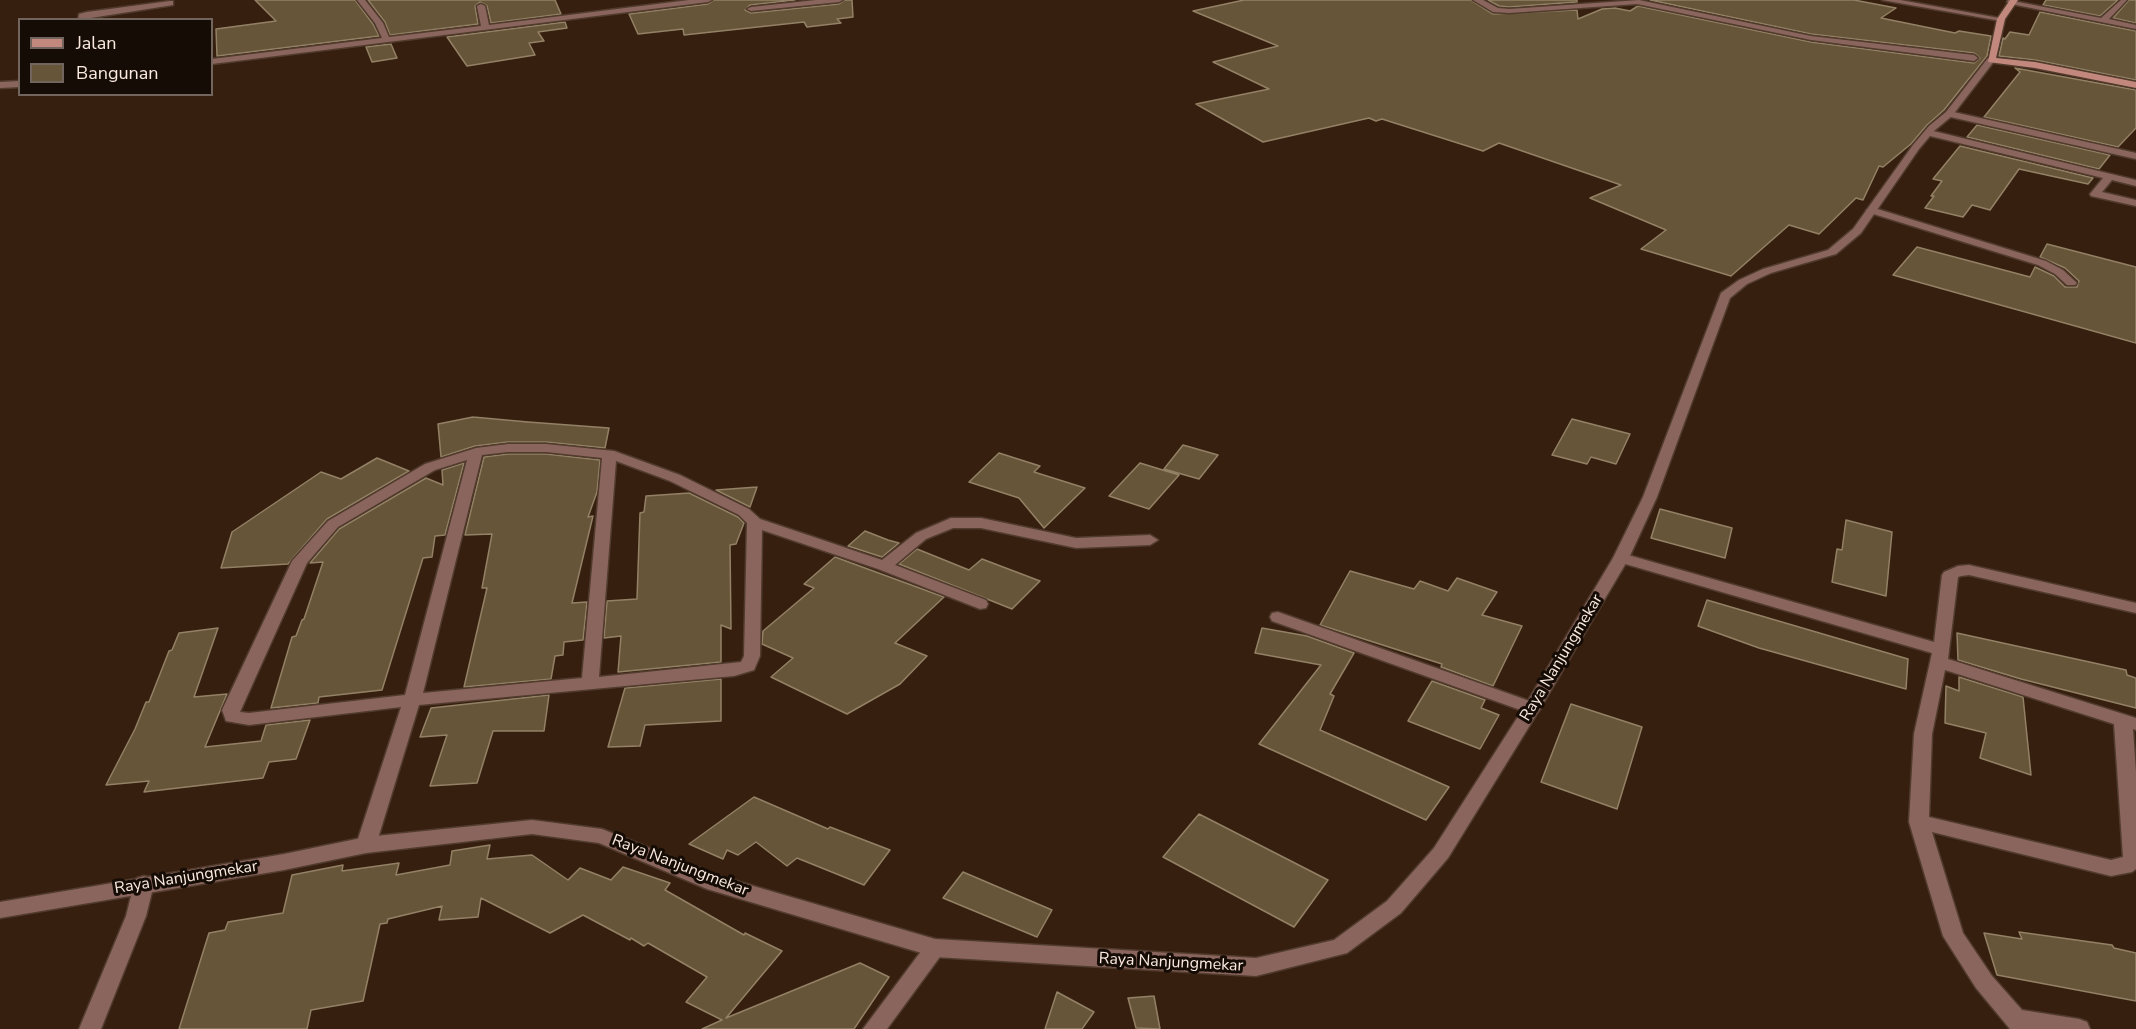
<!DOCTYPE html>
<style>
body{margin:0}
#map{position:relative;width:2136px;height:1029px;overflow:hidden;background:#361f0f;font-family:"Nunito Sans",sans-serif}
canvas{display:block}
.legend{position:absolute;left:18px;top:18px;width:195px;height:78px;box-sizing:border-box;background:#160c06;border:2px solid #71655d;margin:0;padding:8px 10px;list-style:none;font-size:18px;color:#faeae0}
.legend li{display:flex;align-items:center;gap:12px;height:30px}
.legend b{width:30px;border:2px solid #71655d}
</style>
<div id="map">
<canvas width="2136" height="1029"></canvas>
<ul class="legend">
<li><b style="height:8px;background:#c2887d"></b>Jalan</li>
<li><b style="height:16px;background:#675539"></b>Bangunan</li>
</ul>
</div>
<script>
const c = document.querySelector('canvas').getContext('2d');
c.lineJoin = 'round';
function paint(path, color) {
  c.fillStyle = color;
  c.fill(path, 'evenodd');
}
function toPath(rows) {
  const path = new Path2D();
  for (const r of rows) {
    path.moveTo(r[0], r[1]);
    for (let i = 2; i < r.length; i += 2) path.lineTo(r[i], r[i + 1]);
  }
  return path;
}
function strokePath(path, color, width, dash) {
  c.strokeStyle = color;
  c.lineWidth = width;
  c.lineCap = dash ? 'butt' : 'round';
  c.setLineDash(dash || []);
  c.stroke(path);
}
function label(font, color, halo, rows, align = 'center') {
  c.font = font + ' "Nunito Sans",sans-serif';
  c.lineWidth = 6;
  c.setLineDash([]);
  c.textBaseline = 'middle';
  c.strokeStyle = halo;
  c.fillStyle = color;
  for (const [text, x, y, turn = 0] of rows) {
    c.save();
    c.translate(x, y);
    c.rotate((+turn || 0) * Math.PI / 180);
    c.textAlign = isNaN(turn) ? turn : align;
    if (halo) c.strokeText(text, 0, 0);
    c.fillText(text, 0, 0);
    c.restore();
  }
}
const building = toPath([
 [255,0,355,0,373,24,379,36,217,56,216,29,276,21,255,0],
 [368,0,555,0,561,14,491,23,487,6,480,2,475,6,478,24,390,35,385,22,368,0],
 [714,0,795,0,750,5,745,10,751,13,839,4,845,0,852,0,853,17,837,19,841,23,807,27,804,22,684,35,683,29,638,34,629,14,708,4,714,0],
 [1244,0,1471,0,1493,14,1577,10,1578,19,1602,9,1615,8,1630,11,1638,6,1811,42,1974,63,1980,58,1974,53,1811,34,1650,0,1854,0,1896,8,1881,18,1955,33,1959,31,1991,36,1987,56,1944,110,1927,125,1911,144,1883,167,1879,166,1863,200,1856,198,1819,234,1789,225,1731,276,1641,249,1666,230,1590,198,1621,185,1499,143,1483,151,1382,119,1376,121,1369,118,1263,142,1196,104,1269,89,1213,62,1278,46,1193,11,1244,0],
 [1488,0,1577,0,1577,2,1509,7,1499,6,1488,0],
 [2046,0,2118,0,2100,16,2043,5,2046,0],
 [2129,0,2136,0,2136,23,2113,18,2129,0],
 [2040,12,2136,31,2136,80,2035,60,1999,56,2003,38,2005,39,2010,32,2029,35,2040,12],
 [565,22,567,28,538,32,544,41,529,43,535,55,467,66,447,37,565,22],
 [391,44,397,58,372,62,366,47,391,44],
 [2015,68,2136,90,2136,128,2118,147,1984,117,2020,72,2015,68],
 [1977,125,2110,155,2099,169,1967,137,1977,125],
 [1960,146,2093,178,2088,184,2019,169,1990,210,1972,205,1963,217,1925,208,1934,196,1931,196,1942,181,1933,179,1960,146],
 [2047,244,2136,267,2136,343,1893,275,1917,247,2030,277,2035,267,2054,276,2065,287,2077,287,2079,281,2065,268,2040,257,2047,244],
 [473,417,528,422,609,428,605,448,546,442,508,442,475,446,441,457,438,424,473,417],
 [1572,419,1630,434,1616,464,1591,457,1587,464,1552,455,1572,419],
 [1183,445,1218,455,1199,479,1164,469,1183,445],
 [999,453,1040,466,1034,472,1085,488,1044,528,1019,498,969,482,999,453],
 [508,454,546,454,600,460,597,492,588,517,593,516,572,603,587,602,583,640,564,642,563,655,555,656,551,679,464,687,487,588,482,588,492,534,465,535,484,457,508,454],
 [377,458,409,471,327,519,288,564,221,568,232,532,321,472,341,479,377,458],
 [464,463,445,535,435,536,432,557,423,558,382,690,319,697,318,703,271,708,292,637,296,636,302,620,304,619,323,562,310,563,339,529,426,478,443,485,442,470,464,463],
 [1140,463,1179,475,1149,509,1109,496,1140,463],
 [757,487,750,507,716,490,757,487],
 [689,493,738,517,744,523,736,544,730,545,731,629,721,625,721,662,618,672,621,636,604,638,607,601,637,599,640,513,644,512,646,496,689,493],
 [1660,509,1732,528,1725,558,1651,538,1660,509],
 [1846,520,1892,532,1886,596,1832,582,1837,549,1842,550,1846,520],
 [865,531,888,540,899,543,882,557,848,546,865,531],
 [917,549,969,570,982,559,1040,581,1012,609,899,564,917,549],
 [835,557,944,597,895,643,927,656,900,684,847,714,771,677,793,658,762,644,763,631,814,588,804,584,835,557],
 [1350,571,1414,589,1420,581,1448,591,1457,578,1497,592,1482,615,1522,626,1493,686,1441,667,1442,664,1320,625,1350,571],
 [1707,600,1908,659,1906,689,1759,648,1698,626,1707,600],
 [218,628,194,697,227,694,205,747,261,741,266,725,310,720,296,759,269,762,263,778,144,792,149,781,106,785,135,729,146,702,149,702,169,651,172,650,179,633,218,628],
 [1262,628,1307,636,1354,653,1330,694,1334,696,1320,730,1449,787,1426,820,1259,744,1321,665,1255,653,1262,628],
 [1957,633,2126,670,2127,675,2136,678,2136,708,2021,679,1958,660,1957,633],
 [1959,677,2023,697,2031,775,1980,758,1986,733,1945,723,1946,686,1959,691,1959,677],
 [721,679,721,721,645,725,640,746,608,747,625,688,721,679],
 [1432,681,1485,700,1481,708,1499,715,1480,749,1408,721,1432,681],
 [549,695,544,731,493,731,477,783,430,786,447,735,420,737,431,708,549,695],
 [1571,704,1642,727,1617,809,1541,782,1571,704],
 [754,797,828,829,830,827,890,850,864,885,797,858,787,866,756,842,738,855,727,850,723,859,689,844,754,797],
 [1199,814,1328,880,1294,927,1163,857,1199,814],
 [490,845,487,859,532,855,568,880,580,868,611,880,623,867,670,883,665,890,744,935,745,933,782,951,726,1018,860,963,889,977,854,1029,702,1029,722,1020,686,1002,707,977,648,943,644,946,631,938,630,940,583,915,550,933,481,898,478,917,439,920,442,906,388,919,387,923,380,924,363,1001,311,1010,307,1029,179,1029,209,933,225,930,228,922,283,913,292,875,343,865,342,871,399,863,396,875,450,865,452,851,490,845],
 [963,872,1052,910,1037,937,943,898,963,872],
 [2019,932,2112,945,2114,948,2136,953,2136,1001,1997,975,1984,933,2022,939,2019,932],
 [1057,992,1094,1012,1082,1029,1045,1029,1057,992],
 [1154,996,1160,1029,1136,1028,1128,998,1154,996]
]);
paint(building, '#675539');
strokePath(building, '#938166', 1.5);
const service = toPath([
 [1871,207,2046,261,2063,270,2077,283,2075,285,2067,285,2055,274,2038,265,1867,212,1866,210,1871,207]
]);
const minor = toPath([
 [357,0,365,0,383,23,389,37,481,26,477,6,481,4,485,6,489,25,689,0,712,0,708,2,212,64,212,59,382,38,375,23,357,0],
 [816,0,843,0,839,2,751,11,747,9,751,7,816,0],
 [1473,0,1483,0,1498,8,1509,9,1639,0,1811,36,1974,55,1978,58,1974,61,1811,40,1637,4,1509,13,1493,12,1473,0],
 [1882,0,1900,0,2005,19,2001,21,1882,0],
 [2008,0,2101,18,2121,0,2127,0,2109,19,2136,25,2136,29,2011,4,2007,2,2008,0],
 [170,1,173,1,173,5,78,20,79,14,87,12,170,1],
 [20,81,20,87,0,88,0,82,20,81],
 [1949,111,2136,153,2136,159,1946,116,1946,112,1949,111],
 [1929,130,2136,180,2136,186,2112,180,2102,192,2136,200,2136,206,2091,196,2090,194,2103,178,1926,135,1924,133,1929,130],
 [508,444,546,444,614,451,680,475,749,509,760,519,882,560,916,533,951,518,981,518,1076,538,1150,535,1158,540,1150,545,1076,548,981,528,953,528,926,539,895,565,986,600,988,604,986,608,980,609,878,569,762,530,760,656,754,670,734,676,419,705,376,845,373,850,366,853,359,850,356,845,401,707,249,725,226,721,222,710,292,561,328,521,425,464,476,448,508,444],
 [508,452,546,452,602,458,582,678,423,693,482,455,508,452],
 [467,460,405,695,249,713,240,712,307,563,338,527,435,470,467,460],
 [616,461,670,481,739,515,747,523,744,656,741,662,599,677,616,461],
 [1621,553,1934,642,1942,575,1944,572,1958,566,1969,565,2136,603,2136,613,1969,575,1961,576,1958,577,1948,659,2136,718,2136,730,2133,729,2136,772,2136,869,2132,872,2111,876,1932,832,1963,933,1992,976,2022,1010,2079,1019,2087,1022,2090,1029,2010,1029,1976,988,1943,936,1909,822,1914,734,1932,653,1615,561,1613,558,1621,553],
 [1945,670,2114,724,2123,857,2111,860,1929,817,1932,734,1945,670],
 [1278,612,1538,704,1541,708,1538,712,1532,714,1526,712,1272,621,1270,617,1272,613,1278,612],
 [144,876,151,878,154,884,146,916,101,1029,79,1029,126,916,134,884,137,878,144,876],
 [935,939,942,942,946,948,942,954,887,1029,863,1029,928,942,935,939]
]);
const tertiary = toPath([
 [1988,58,1995,60,1952,116,1935,130,1919,149,1861,233,1836,254,1771,273,1747,284,1730,298,1657,497,1629,558,1538,712,1448,858,1401,913,1347,953,1256,976,935,957,707,889,599,843,532,834,366,853,284,870,0,918,0,902,284,854,366,837,532,820,602,829,719,876,935,939,1256,958,1334,940,1387,901,1434,848,1526,704,1613,558,1643,497,1721,293,1739,280,1763,269,1828,250,1853,229,1913,145,1929,126,1946,112,1988,58]
]);
const secondary = toPath([
 [2010,0,2018,0,2005,19,1996,58,2035,62,2136,82,2136,88,2035,68,1988,62,1997,19,2010,0]
]);
strokePath(service, '#513b2c', 3);
strokePath(minor, '#513b2c', 3);
strokePath(tertiary, '#513b2c', 3);
strokePath(secondary, '#513b2c', 3);
paint(service, '#89655e');
paint(minor, '#89655e');
paint(tertiary, '#89655e');
paint(secondary, '#c2887d');
label('16px', '#faeae0', '#160c06', [
 ["Raya Nanjungmekar",1562,658,-59],
 ["Raya Nanjungmekar",680,866,21],
 ["Raya Nanjungmekar",186,878,-9],
 ["Raya Nanjungmekar",1171,963,3]
]);
</script>
